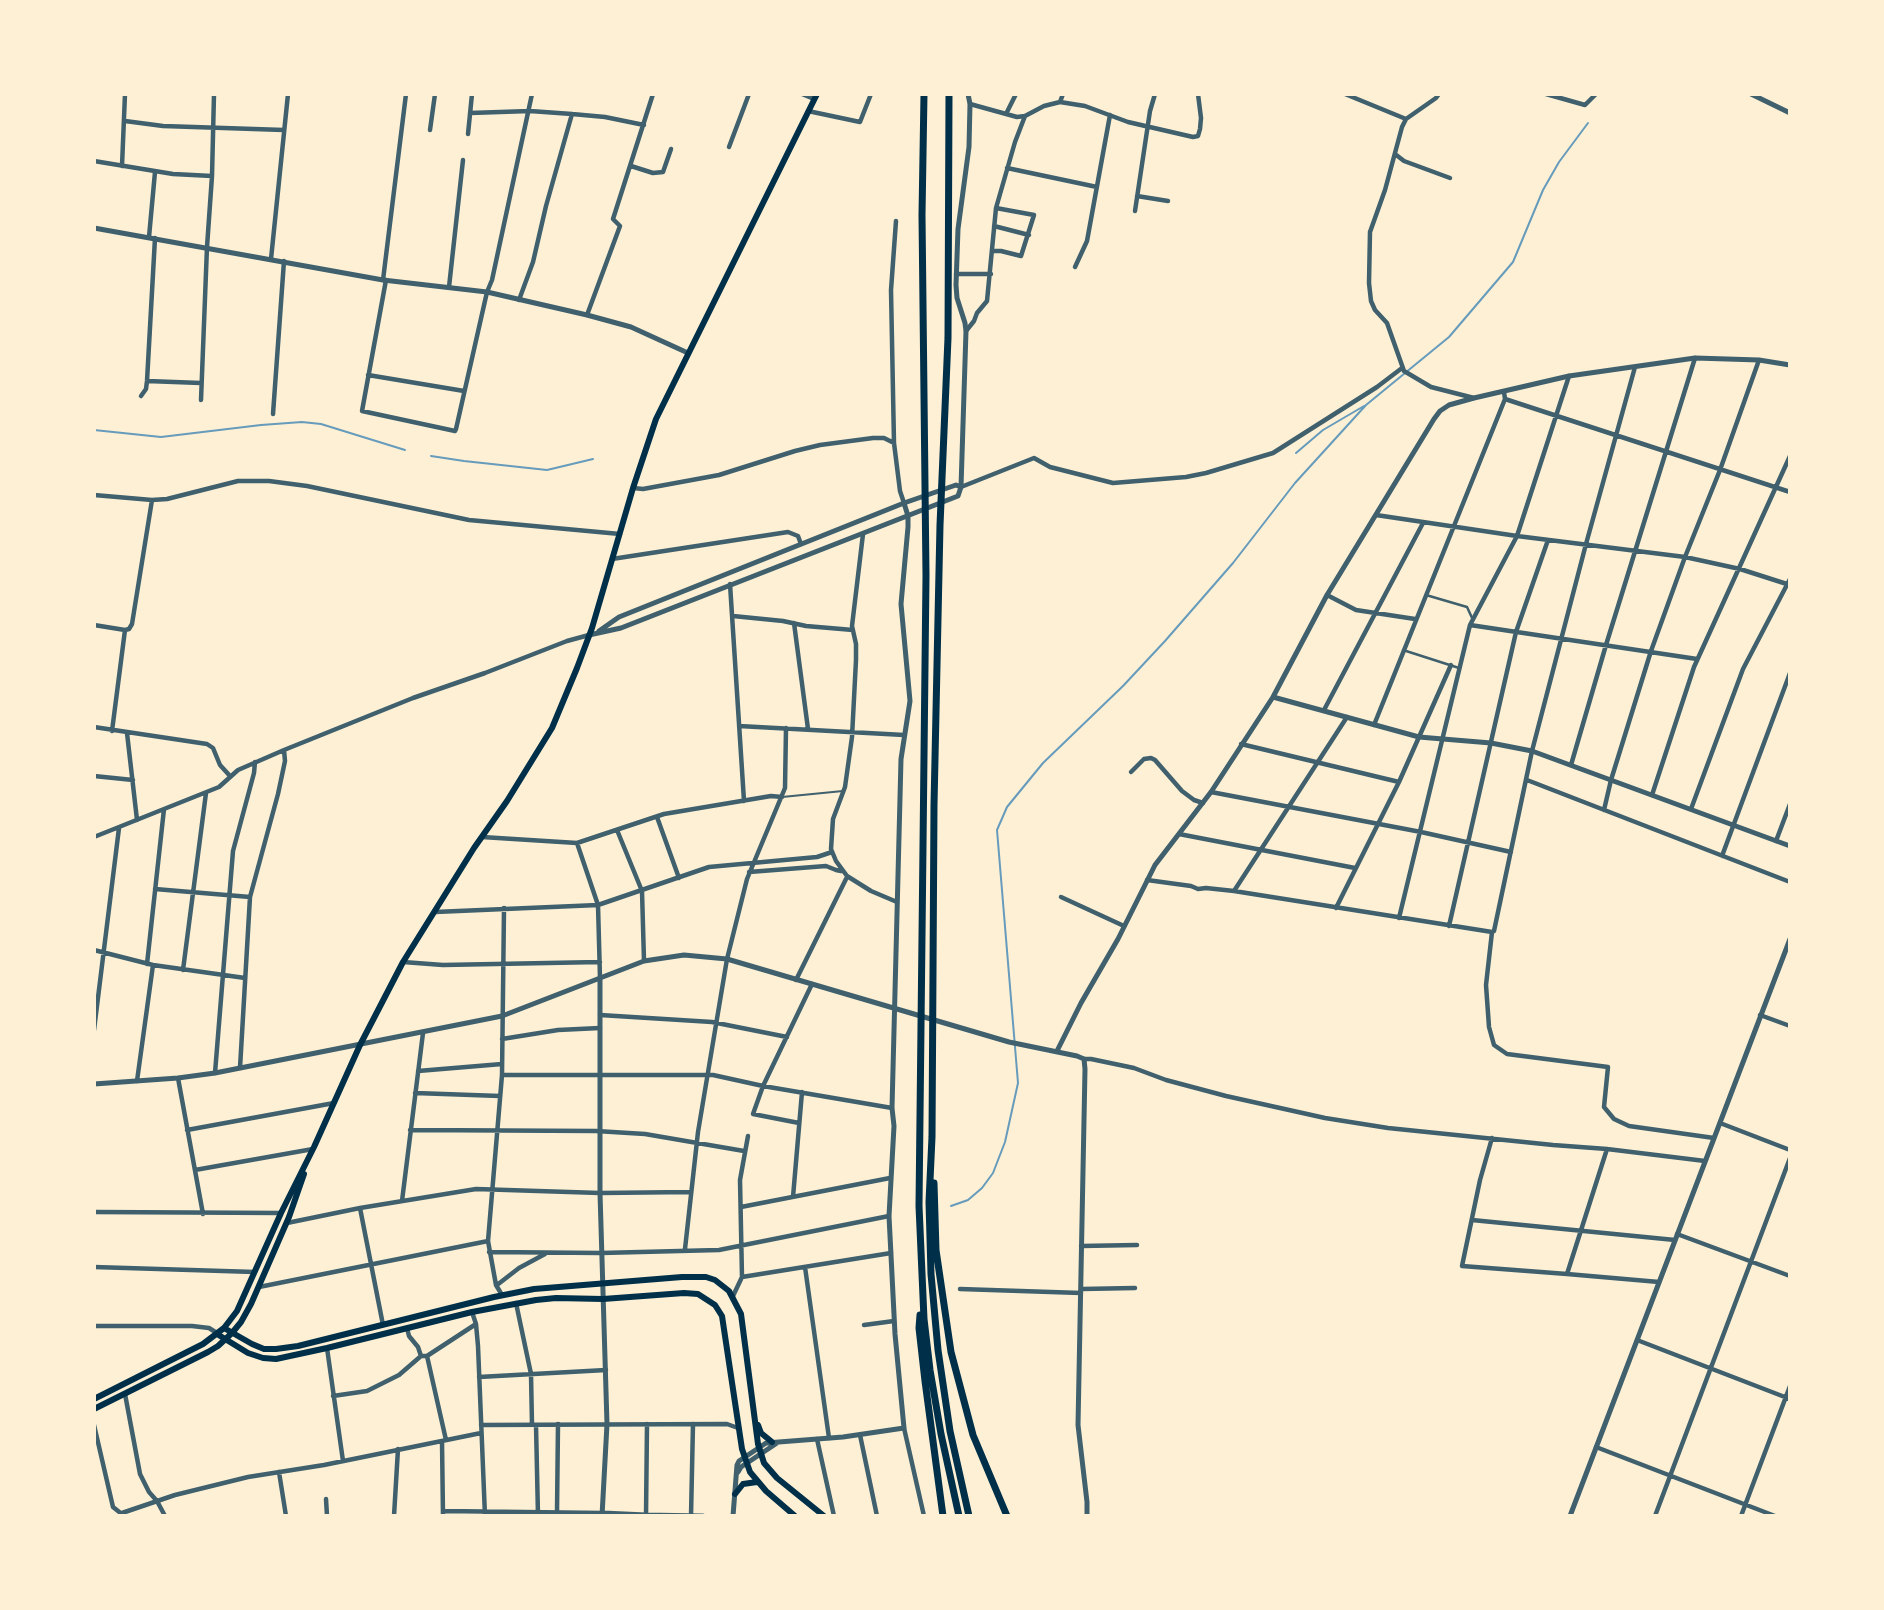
<!DOCTYPE html>
<style>
body{margin:0}
#map{position:relative;width:1884px;height:1610px;overflow:hidden;background:#fdf0d5;font-family:Arial,sans-serif}
canvas{display:block}
.frame{position:absolute;inset:0;border:96px solid #fdf0d5;pointer-events:none}
</style>
<div id="map">
<canvas width="1884" height="1610"></canvas>
<div class="frame"></div>
</div>
<script>
const c = document.querySelector('canvas').getContext('2d');
c.lineJoin = 'round';
function toPath(rows) {
  const path = new Path2D();
  for (const r of rows) {
    path.moveTo(r[0], r[1]);
    for (let i = 2; i < r.length; i += 2) path.lineTo(r[i], r[i + 1]);
  }
  return path;
}
function strokePath(path, color, width, dash) {
  c.strokeStyle = color;
  c.lineWidth = width;
  c.lineCap = dash ? 'butt' : 'round';
  c.setLineDash(dash || []);
  c.stroke(path);
}
strokePath(toPath([
 [94,430,161,437,261,425,302,422,321,424,405,450],
 [1296,453,1323,430,1364,406],
 [431,456,464,461,547,470,593,459],
 [951,1206,968,1200,982,1188,993,1173,1005,1142,1018,1083,997,830,1007,807,1043,763,1123,686,1165,641,1233,563,1295,483,1366,405,1449,337,1513,262,1543,190,1559,162,1588,123]
]), '#669bbc', 2);
strokePath(toPath([
 [782,797,843,791]
]), '#3f606c', 2);
strokePath(toPath([
 [1426,595,1467,607,1473,620],
 [1403,650,1459,668]
]), '#3f606c', 2.5);
strokePath(toPath([
 [802,94,814,99],
 [1345,94,1406,119],
 [1439,94,1436,98,1406,119,1402,127,1385,190,1370,232,1369,283,1371,301,1375,310,1387,323,1404,371,1431,387,1474,398],
 [1546,94,1585,105,1596,94],
 [1060,102,1063,94],
 [970,104,1017,117,1025,116,1044,106,1060,102,1085,106,1128,122,1193,137,1198,136,1200,129,1201,118,1198,94],
 [808,111,860,122,871,94],
 [470,113,530,111,572,114,605,117,644,125],
 [1006,114,1016,94],
 [125,121,163,126,284,130],
 [430,130,435,94],
 [468,134,472,94],
 [729,147,749,94],
 [1395,154,1404,161,1450,178],
 [94,161,173,174,212,176],
 [122,166,125,94],
 [631,166,653,173,663,172,671,149],
 [1007,168,1097,187],
 [1137,196,1168,201],
 [1135,211,1150,111,1155,94],
 [896,221,891,290,894,443,900,491,904,503],
 [994,226,1029,235],
 [149,237,155,172],
 [992,251,1001,251,1021,256,1034,215,996,208],
 [271,259,288,94],
 [1075,267,1087,241,1110,115],
 [956,274,991,274],
 [383,280,406,94],
 [386,280,362,411,455,431,456,429,487,292,492,280,532,94],
 [449,287,463,160],
 [519,300,533,262,546,206,572,114],
 [587,315,620,226,613,219,653,94],
 [966,331,974,321,977,313,987,301,996,208,1015,142,1025,116],
 [1635,367,1586,544,1532,751,1494,931,1492,932,1486,985,1489,1027,1494,1045,1507,1054,1608,1067,1604,1107,1614,1119,1629,1126,1714,1138],
 [368,375,464,391],
 [147,381,201,383],
 [141,396,146,389,147,381,155,238],
 [1505,399,1790,492],
 [201,400,207,247,212,176,214,94],
 [273,414,284,261],
 [961,487,1034,458,1050,467,1113,483,1186,477,1206,473,1273,453,1377,387,1402,368],
 [633,488,643,489,719,475,795,451,820,445,873,438,884,438,894,443],
 [94,495,152,500,167,499,238,481,269,481,307,486,469,520,620,534],
 [1376,515,1517,536,1685,557,1740,569,1790,585],
 [863,534,852,626,856,644,856,660,852,737,845,787,833,819,831,849,836,861,847,876,871,891,897,902],
 [612,559,788,532,798,536,801,544],
 [730,584,744,801],
 [1327,595,1356,610,1415,619],
 [733,616,783,621,806,626,853,630],
 [794,623,808,729],
 [94,625,125,630],
 [1470,625,1697,659],
 [1324,710,1423,523],
 [1374,725,1505,399,1504,392],
 [739,726,904,735],
 [94,727,207,744,213,748,220,765,230,776],
 [112,731,125,630,129,629,132,624,152,500],
 [127,733,137,820],
 [1241,744,1399,782],
 [1571,765,1606,645,1695,358],
 [1131,772,1144,759,1151,758,1155,760,1182,791,1194,800,1203,803],
 [94,776,133,780],
 [1527,780,1790,882],
 [1211,792,1421,832,1511,852],
 [1652,795,1694,667,1790,456],
 [1691,809,1743,669,1790,579],
 [1604,810,1611,780,1651,651,1685,557,1720,470,1759,360],
 [657,817,679,878],
 [617,830,642,891,644,961],
 [1179,834,1355,868],
 [94,837,219,787,238,770,284,750,413,698,485,673,567,641,589,635],
 [482,837,577,843,664,814,771,796,782,797],
 [1776,841,1790,804],
 [577,843,598,905,600,978],
 [1722,856,1790,673],
 [749,872,826,866,836,870,841,871],
 [1147,880,1191,886,1198,889,1206,888,1234,891,1492,932],
 [155,889,250,897],
 [1234,891,1347,717],
 [1061,897,1124,926],
 [1336,908,1399,782,1451,665],
 [435,912,598,905,709,867,817,857,832,852],
 [1399,918,1470,625,1517,536,1569,376],
 [1449,926,1516,632,1548,540],
 [94,950,153,965,245,978],
 [403,962,443,965,600,962],
 [147,964,164,809],
 [183,970,206,793],
 [796,980,847,877],
 [600,1015,712,1022,787,1037],
 [1760,1015,1790,1026],
 [94,1030,119,828],
 [502,1039,558,1030,600,1028],
 [1084,1059,1091,1059,1134,1068,1166,1080,1226,1096,1325,1118,1388,1128,1553,1145,1607,1149,1705,1161],
 [240,1068,250,897,278,794,285,761,284,750],
 [418,1071,502,1064],
 [215,1073,233,851,254,773,255,762],
 [502,1075,713,1075,763,1086,892,1108],
 [178,1078,203,1214],
 [137,1081,153,965],
 [415,1093,500,1096],
 [799,1123,753,1114,763,1086,812,984],
 [1720,1123,1790,1150],
 [187,1130,334,1103],
 [410,1130,596,1131,645,1134,744,1151],
 [1492,1138,1480,1180,1462,1266,1567,1274],
 [1607,1149,1567,1274,1659,1282],
 [195,1170,313,1149],
 [793,1197,802,1092],
 [402,1201,423,1033],
 [741,1207,890,1178],
 [360,1208,383,1325],
 [94,1212,281,1213],
 [1472,1220,1675,1240],
 [287,1223,360,1208,476,1189,600,1193,691,1192],
 [1677,1234,1790,1276],
 [1081,1246,1137,1245],
 [685,1249,698,1132,727,959,747,879,785,788,786,728],
 [489,1252,601,1253,719,1250,889,1216],
 [94,1267,255,1272],
 [805,1267,829,1438],
 [742,1277,740,1180,748,1136],
 [497,1285,519,1268,545,1254],
 [259,1287,488,1241],
 [960,1289,1081,1293],
 [1082,1289,1135,1288],
 [502,1295,496,1285,488,1241,502,1075,504,908],
 [733,1296,742,1277,891,1253],
 [516,1303,531,1374,532,1425],
 [472,1312,476,1324,478,1346,485,1516],
 [864,1325,894,1321],
 [94,1326,192,1326,209,1328,217,1333],
 [407,1328,409,1336,418,1347,421,1356],
 [1637,1340,1790,1399],
 [327,1348,343,1461],
 [479,1377,606,1370],
 [125,1394,140,1474,149,1492,157,1501,165,1516],
 [333,1396,367,1391,399,1375,421,1356,427,1356],
 [94,1425,113,1507,123,1515],
 [481,1425,727,1424,738,1428],
 [536,1425,538,1516],
 [904,1428,924,1516],
 [860,1435,877,1516],
 [817,1439,834,1516],
 [446,1440,427,1356,476,1324],
 [442,1441,443,1516],
 [1596,1447,1775,1516],
 [279,1472,286,1516],
 [326,1499,327,1516],
 [443,1511,603,1513],
 [557,1512,558,1424],
 [122,1513,175,1495,248,1477,324,1465,481,1433],
 [394,1516,398,1449],
 [646,1516,647,1424],
 [691,1516,693,1424],
 [1655,1516,1790,1158],
 [1741,1516,1790,1386]
]), '#3f606c', 4.5);
strokePath(toPath([
 [1751,94,1790,113],
 [94,228,383,280,487,292,587,315,631,327,688,353],
 [599,631,619,617,904,503,956,485,961,487],
 [589,635,621,628,958,496,961,487,966,331,965,323,957,298,956,285,958,229,969,147,970,104,968,94],
 [1273,697,1419,737,1491,743,1532,751,1790,846],
 [600,978,600,1193,607,1424,602,1516],
 [1057,1051,1081,1003,1118,939,1155,865,1211,792,1273,697,1327,595,1434,419,1440,411,1449,405,1474,398,1569,376,1695,358,1759,360,1790,365],
 [94,1084,178,1078,215,1073,502,1016,644,961,684,955,727,959,1009,1042,1077,1056,1084,1059,1085,1069,1078,1425,1087,1502,1087,1516],
 [738,1472,741,1467,777,1443],
 [603,1513,646,1515,703,1516],
 [733,1516,737,1465,739,1461,766,1443,843,1437,904,1428,895,1334,889,1216,894,1126,892,1108,901,759,910,701,901,604,908,527,908,516,904,503],
 [1570,1516,1790,939]
]), '#3f606c', 5);
strokePath(toPath([
 [224,1328,252,1344,264,1349,276,1349,298,1346,494,1297,534,1289,682,1277,706,1277,715,1280,729,1291,741,1314,758,1444,764,1463,777,1478,824,1516],
 [217,1334,248,1353,263,1358,276,1359,327,1348,472,1312,536,1300,556,1298,603,1299,684,1293,698,1294,715,1305,722,1316,742,1449,750,1472,766,1491,795,1516],
 [94,1399,203,1344,224,1328,237,1311,281,1213,314,1147,360,1045,403,962,474,848,507,801,552,728,577,668,592,628,633,488,656,419,817,94],
 [94,1409,208,1352,218,1346,232,1333,241,1322,251,1304,289,1217,304,1174],
 [758,1425,761,1433,772,1442],
 [735,1494,743,1484,757,1482]
]), '#003049', 6);
strokePath(toPath([
 [924,94,922,215,926,576,919,1206,924,1319,930,1370,941,1434,959,1516],
 [949,94,948,338,940,525,934,805,932,1137,929,1202,931,1274,938,1350,950,1431,969,1516],
 [934,1183,936,1250,951,1352,973,1435,1007,1516],
 [920,1315,919,1328,925,1381,943,1516]
]), '#003049', 7);
</script>
